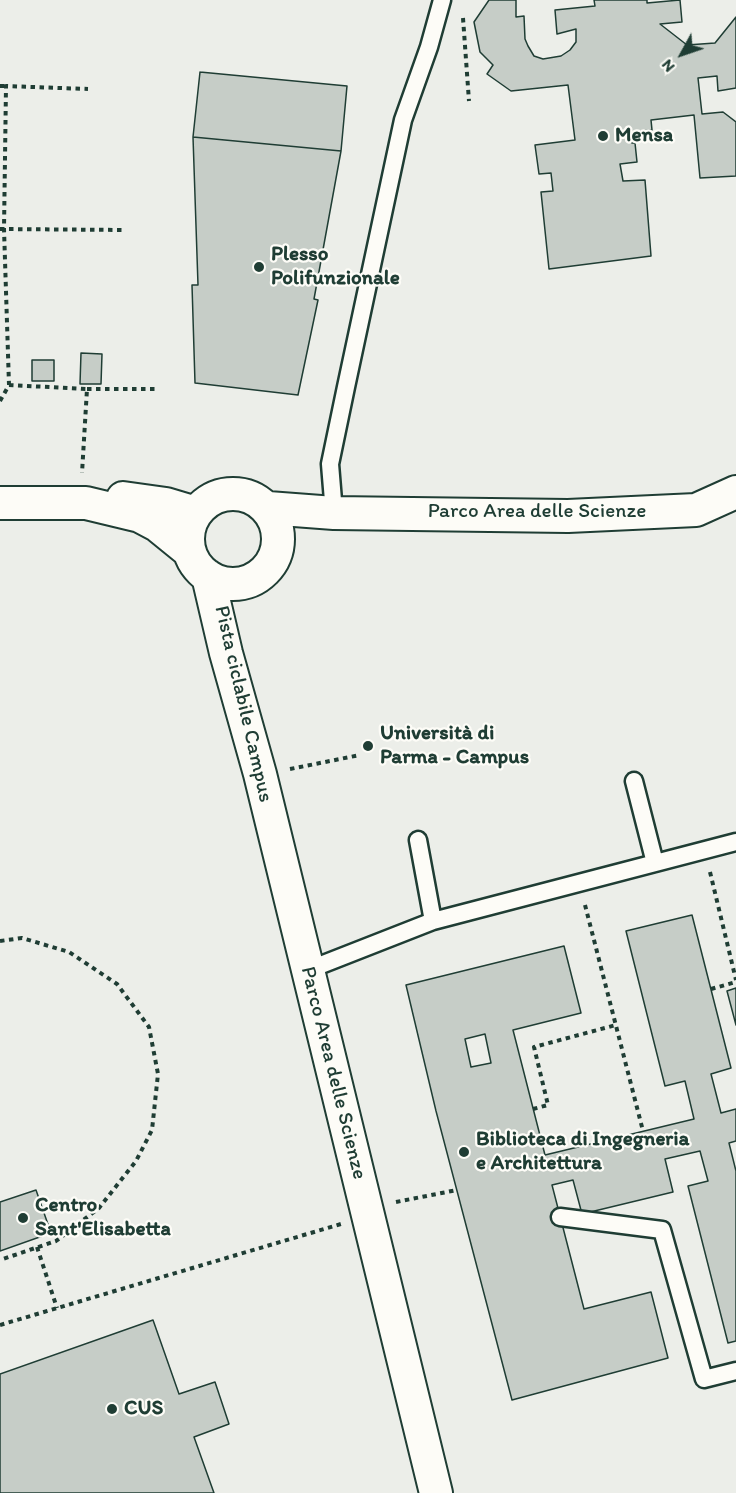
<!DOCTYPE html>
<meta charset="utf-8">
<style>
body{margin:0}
#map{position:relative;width:736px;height:1493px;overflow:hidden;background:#fdfcf7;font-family:Itim,sans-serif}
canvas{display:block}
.north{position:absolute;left:652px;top:24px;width:60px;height:60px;-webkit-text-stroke:4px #fdfcf7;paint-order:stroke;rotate:230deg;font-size:16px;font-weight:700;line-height:24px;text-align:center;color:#1f3d34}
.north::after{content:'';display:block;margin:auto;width:21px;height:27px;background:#1f3d34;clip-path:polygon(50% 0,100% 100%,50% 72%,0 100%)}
</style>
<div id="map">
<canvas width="736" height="1493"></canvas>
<div class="north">N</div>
</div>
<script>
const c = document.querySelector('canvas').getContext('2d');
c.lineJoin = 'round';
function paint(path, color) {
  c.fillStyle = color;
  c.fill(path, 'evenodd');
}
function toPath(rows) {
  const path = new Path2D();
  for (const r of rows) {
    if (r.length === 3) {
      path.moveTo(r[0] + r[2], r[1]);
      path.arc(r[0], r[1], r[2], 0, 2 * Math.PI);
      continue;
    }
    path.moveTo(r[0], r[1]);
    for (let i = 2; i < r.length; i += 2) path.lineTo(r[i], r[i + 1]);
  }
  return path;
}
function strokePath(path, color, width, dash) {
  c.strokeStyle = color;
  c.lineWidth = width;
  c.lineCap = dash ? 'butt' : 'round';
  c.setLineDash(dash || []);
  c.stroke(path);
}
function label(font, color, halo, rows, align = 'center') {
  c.font = font + ' Itim,sans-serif';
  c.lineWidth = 4.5;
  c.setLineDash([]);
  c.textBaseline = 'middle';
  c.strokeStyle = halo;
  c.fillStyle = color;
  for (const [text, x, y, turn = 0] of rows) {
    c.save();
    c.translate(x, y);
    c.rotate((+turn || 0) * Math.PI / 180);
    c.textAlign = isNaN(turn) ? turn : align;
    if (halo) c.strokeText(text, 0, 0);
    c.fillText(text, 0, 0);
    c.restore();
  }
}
paint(toPath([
 [0,0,736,0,736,1493,0,1493]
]), '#eceee9');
const building = toPath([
 [489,0,516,0,516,17,524,16,525,39,528,46,534,56,543,59,561,56,570,50,576,42,576,29,557,34,555,10,595,6,594,0,647,0,647,3,680,0,682,22,660,24,687,45,715,43,736,17,736,88,718,91,717,76,698,78,702,114,723,112,736,122,736,176,700,178,694,115,651,120,652,130,630,132,632,143,635,143,637,162,620,164,623,181,645,180,651,256,549,269,541,192,553,191,551,173,539,174,535,145,575,140,568,85,511,91,487,74,493,65,480,52,474,22,489,0],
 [200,72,347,86,341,151,193,137,200,72],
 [193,137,341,151,314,299,318,300,298,395,195,383,192,285,198,285,193,137],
 [81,353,102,354,101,384,80,384,81,353],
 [32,360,54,360,54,381,32,381,32,360],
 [692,915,731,1068,711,1074,721,1113,736,1109,736,1141,729,1143,736,1171,736,1341,728,1343,688,1186,708,1181,700,1151,665,1159,673,1192,582,1214,573,1180,552,1185,584,1309,651,1292,668,1358,512,1400,436,1111,406,985,564,946,581,1013,513,1030,545,1155,694,1119,685,1081,665,1086,626,931,692,915],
 [736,988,736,1025,727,991,736,988],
 [485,1034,491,1063,471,1067,465,1039,485,1034],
 [36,1190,51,1233,0,1251,0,1202,36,1190],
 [153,1320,179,1394,215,1382,229,1424,194,1437,214,1493,0,1493,0,1374,153,1320]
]);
paint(building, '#c6cdc7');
strokePath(building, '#1f3d34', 1.5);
const service = toPath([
 [334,513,330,464,346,387,403,120,429,47,442,0],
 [634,781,655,863],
 [418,840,433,921],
 [308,970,433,921,736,842],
 [560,1217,662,1230,704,1379,736,1371]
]);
const minor = toPath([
 [233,539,45],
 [123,498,166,504,196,513],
 [0,503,86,503,140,516,157,525,189,551],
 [268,508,334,513,568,516,696,510,736,492],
 [208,576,226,653,260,774,436,1493]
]);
strokePath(service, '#1f3d34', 21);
strokePath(minor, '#1f3d34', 36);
strokePath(toPath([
 [463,18,469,101],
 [0,86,6,86],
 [0,229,125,230],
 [9,385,87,389,82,473],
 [87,389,156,389],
 [0,401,9,385,4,229,6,86,88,89],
 [290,769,360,755],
 [710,872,736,980],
 [585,905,643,1131],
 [0,941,22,938,69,952,117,984,149,1027,158,1074,152,1130,136,1161,99,1208,56,1241,0,1260],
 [711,989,736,982],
 [533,1109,548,1105,534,1047,616,1025],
 [396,1202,457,1190],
 [37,1247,57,1308],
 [0,1325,341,1224]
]), '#1f3d34', 4, [4.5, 4.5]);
strokePath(service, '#fdfcf7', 16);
strokePath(minor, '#fdfcf7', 32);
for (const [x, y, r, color] of [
 [603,136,6,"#1f3d34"],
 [259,267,6,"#1f3d34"],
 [368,746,6,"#1f3d34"],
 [464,1152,6,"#1f3d34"],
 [23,1218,6,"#1f3d34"],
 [112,1409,6,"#1f3d34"]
]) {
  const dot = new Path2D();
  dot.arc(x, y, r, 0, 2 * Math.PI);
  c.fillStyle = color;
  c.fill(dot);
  strokePath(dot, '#fdfcf7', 2);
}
label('bold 21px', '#1f3d34', '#fdfcf7', [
 ["Mensa",615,136],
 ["Plesso",271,255],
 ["Polifunzionale",271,279],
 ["Università di",380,734],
 ["Parma - Campus",380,758],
 ["Biblioteca di Ingegneria",476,1140],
 ["e Architettura",476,1164],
 ["Centro",35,1206],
 ["Sant'Elisabetta",35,1230],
 ["CUS",124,1409]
], 'left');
label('21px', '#1f3d34', '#fdfcf7', [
 ["Parco Area delle Scienze",537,512],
 ["Pista ciclabile Campus",243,704,77],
 ["Parco Area delle Scienze",333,1073,76]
]);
</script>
